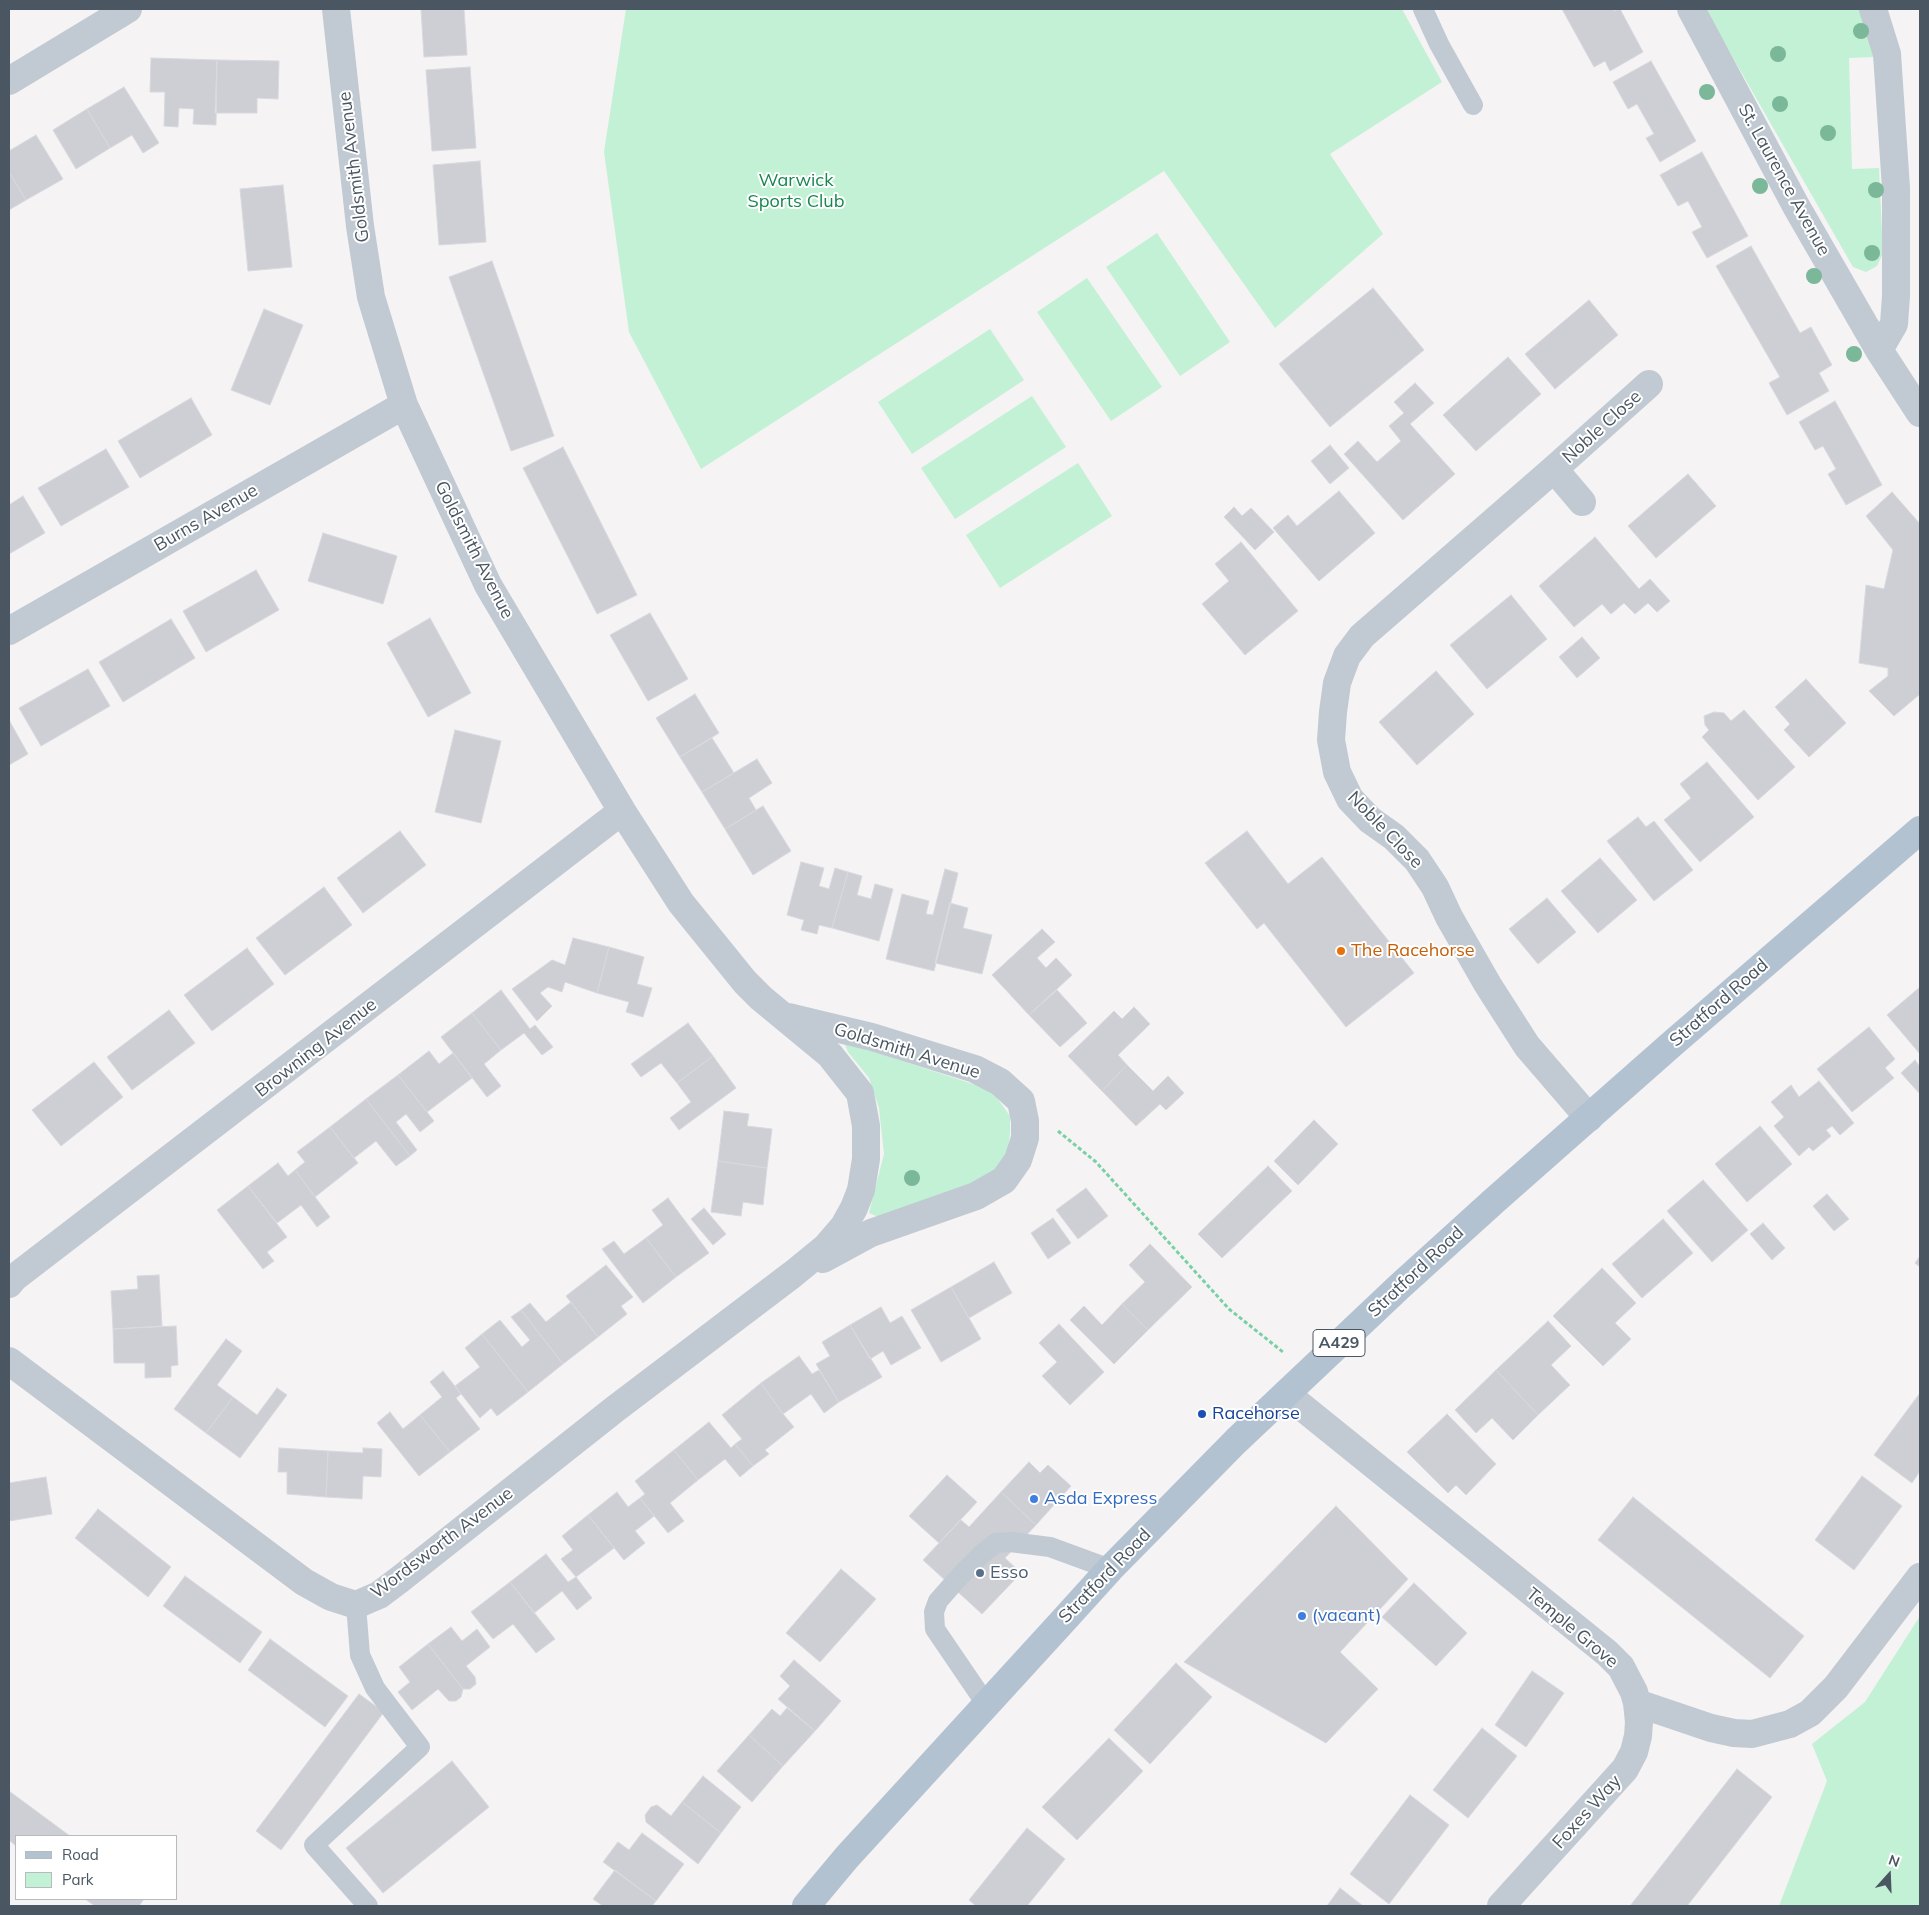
<!DOCTYPE html>
<style>
body{margin:0}
#map{position:relative;width:1929px;height:1915px;overflow:hidden;background:#f5f3f3;font-family:Mulish,sans-serif}
canvas{display:block}
.frame{position:absolute;inset:0;border:10px solid #4a5661;pointer-events:none}
.legend{position:absolute;left:15px;top:1835px;width:162px;height:65px;box-sizing:border-box;background:#fff;border:1px solid #b7bbc0;margin:0;padding:6px 9px;list-style:none;font-size:15px;color:#4a5661}
.legend li{display:flex;align-items:center;gap:10px;height:25px}
.legend b{width:25px;border:1px solid #b7bbc0}
.north{position:absolute;left:1864px;top:1850px;width:50px;height:50px;-webkit-text-stroke:4px #fff;paint-order:stroke;rotate:20deg;font-size:14px;font-weight:700;line-height:20px;text-align:center;color:#4a5661}
.north::after{content:'';display:block;margin:auto;width:18px;height:22px;background:#4a5661;clip-path:polygon(50% 0,100% 100%,50% 72%,0 100%)}
</style>
<div id="map">
<canvas width="1929" height="1915"></canvas>
<div class="frame"></div>
<ul class="legend">
<li><b style="height:6px;background:#b3c2d1"></b>Road</li>
<li><b style="height:14px;background:#c3f1d5"></b>Park</li>
</ul>
<div class="north">N</div>
</div>
<script>
const c = document.querySelector('canvas').getContext('2d');
c.lineJoin = 'round';
function paint(path, color) {
  c.fillStyle = color;
  c.fill(path, 'evenodd');
}
function toPath(rows) {
  const path = new Path2D();
  for (const r of rows) {
    path.moveTo(r[0], r[1]);
    for (let i = 2; i < r.length; i += 2) path.lineTo(r[i], r[i + 1]);
  }
  return path;
}
function strokePath(path, color, width, dash) {
  c.strokeStyle = color;
  c.lineWidth = width;
  c.lineCap = dash ? 'butt' : 'round';
  c.setLineDash(dash || []);
  c.stroke(path);
}
function label(font, color, halo, rows, align = 'center') {
  c.font = font + ' Mulish,sans-serif';
  c.lineWidth = 4;
  c.setLineDash([]);
  c.textBaseline = 'middle';
  c.strokeStyle = halo;
  c.fillStyle = color;
  for (const [text, x, y, turn = 0] of rows) {
    c.save();
    c.translate(x, y);
    c.rotate((+turn || 0) * Math.PI / 180);
    c.textAlign = isNaN(turn) ? turn : align;
    if (halo) c.strokeText(text, 0, 0);
    c.fillText(text, 0, 0);
    c.restore();
  }
}
paint(toPath([
 [626,9,1402,9,1442,82,1330,154,1383,234,1275,328,1164,171,701,469,629,332,604,152],
 [1705,9,1865,9,1875,57,1849,58,1852,169,1879,168,1883,253,1877,266,1866,272,1853,267],
 [1157,233,1230,342,1180,376,1106,267],
 [1087,278,1162,387,1111,421,1037,312],
 [990,329,1024,380,912,454,878,402],
 [1032,396,1066,447,955,519,921,468],
 [1078,463,1112,516,1000,588,966,535],
 [844,1042,982,1087,995,1095,1010,1116,1010,1133,1007,1156,988,1178,881,1218,869,1213,884,1154,879,1108,869,1078,848,1052],
 [1920,1616,1920,1906,1779,1906,1827,1781,1812,1744,1865,1702]
]), '#c3f1d5');
const building = toPath([
 [421,9,464,9,467,55,424,57,421,9],
 [1562,9,1612,9,1614,11,1620,9,1643,52,1610,71,1605,61,1594,67,1562,9],
 [151,58,217,60,216,125,193,124,194,109,179,108,178,127,164,126,165,92,150,92,151,58],
 [217,60,279,61,278,99,257,98,257,113,215,113,217,60],
 [1651,61,1696,141,1660,162,1646,138,1654,134,1637,104,1628,109,1613,82,1651,61],
 [470,67,476,148,432,151,426,70,470,67],
 [124,87,159,143,143,153,132,135,110,148,87,109,124,87],
 [87,109,110,148,76,169,53,130,87,109],
 [36,135,63,179,26,200,9,172,9,151,36,135],
 [1702,152,1748,236,1707,258,1692,232,1702,227,1688,201,1678,206,1660,175,1702,152],
 [480,161,486,242,439,245,433,165,480,161],
 [9,172,26,200,9,210,9,172],
 [283,185,292,267,248,271,240,189,283,185],
 [1751,246,1800,333,1811,327,1832,365,1819,373,1829,391,1787,415,1769,383,1780,377,1716,266,1751,246],
 [492,261,554,436,511,451,449,277,492,261],
 [1373,288,1424,350,1330,427,1279,364,1373,288],
 [1589,300,1618,335,1555,389,1525,354,1589,300],
 [264,309,303,325,270,405,231,390,264,309],
 [1508,357,1541,394,1476,451,1443,415,1508,357],
 [1415,383,1434,403,1410,424,1455,474,1403,520,1344,454,1358,441,1377,462,1401,441,1389,426,1404,413,1394,402,1415,383],
 [191,398,212,435,140,478,118,441,191,398],
 [1835,401,1882,485,1846,505,1828,474,1836,469,1823,446,1815,450,1799,422,1835,401],
 [1330,445,1349,468,1330,484,1311,461,1330,445],
 [563,447,637,595,597,614,523,468,563,447],
 [106,449,129,487,61,526,38,488,106,449],
 [1688,474,1716,506,1656,558,1628,526,1688,474],
 [1339,491,1375,533,1319,581,1273,528,1288,515,1297,526,1339,491],
 [1892,492,1920,524,1920,694,1894,716,1869,691,1888,676,1888,668,1859,663,1866,585,1884,589,1893,550,1866,516,1892,492],
 [23,496,45,533,9,554,9,505,23,496],
 [1234,507,1242,516,1251,508,1274,532,1255,550,1224,517,1234,507],
 [323,533,397,556,383,604,308,581,323,533],
 [1595,537,1639,589,1650,579,1670,601,1657,612,1648,603,1635,614,1624,603,1611,614,1602,604,1574,627,1539,586,1595,537],
 [1241,542,1298,611,1245,655,1202,604,1229,581,1215,564,1241,542],
 [256,570,279,610,206,652,183,611,256,570],
 [1511,595,1547,639,1487,689,1450,645,1511,595],
 [650,613,688,679,648,701,610,635,650,613],
 [430,618,471,693,428,717,387,643,430,618],
 [171,619,195,658,123,702,99,662,171,619],
 [1582,637,1600,658,1577,678,1559,657,1582,637],
 [88,669,110,706,41,746,19,708,88,669],
 [1436,671,1474,714,1417,765,1379,722,1436,671],
 [1806,679,1846,723,1809,757,1784,730,1790,724,1775,707,1806,679],
 [695,694,719,733,680,757,656,718,695,694],
 [1744,710,1795,767,1758,800,1702,737,1709,730,1705,725,1704,716,1714,712,1724,713,1731,721,1744,710],
 [9,720,28,754,9,765,9,720],
 [455,730,501,741,481,823,435,812,455,730],
 [712,738,734,773,702,792,680,757,712,738],
 [757,759,772,783,749,798,756,810,725,829,702,792,757,759],
 [1707,762,1754,817,1700,862,1664,820,1691,798,1680,784,1707,762],
 [763,806,791,851,753,875,725,829,763,806],
 [1638,817,1646,827,1654,821,1693,870,1654,901,1607,841,1638,817],
 [400,831,426,865,363,913,337,878,400,831],
 [1247,831,1288,884,1322,857,1414,973,1346,1027,1264,923,1257,929,1205,863,1247,831],
 [1600,858,1637,900,1598,933,1561,891,1600,858],
 [801,862,824,868,819,886,829,889,835,868,848,872,832,928,819,925,817,934,801,930,804,920,787,915,801,862],
 [945,869,958,873,934,971,886,959,902,894,929,901,926,914,933,915,945,869],
 [848,872,862,876,857,895,871,899,875,884,893,889,879,941,832,928,848,872],
 [324,887,352,925,285,975,256,938,324,887],
 [1547,898,1576,932,1538,964,1509,929,1547,898],
 [950,903,968,908,963,928,992,935,982,974,935,963,950,903],
 [1042,929,1055,942,1037,958,1046,968,1056,958,1072,975,1029,1015,992,975,1042,929],
 [573,938,609,947,597,993,565,982,562,992,548,987,540,993,552,1006,537,1021,512,989,552,960,565,965,573,938],
 [609,947,644,957,637,984,652,988,643,1017,626,1012,629,1002,597,993,609,947],
 [247,948,274,984,212,1031,184,995,247,948],
 [1920,987,1920,1054,1887,1015,1920,987],
 [501,990,530,1029,535,1025,553,1047,542,1055,524,1033,501,1050,472,1013,501,990],
 [1057,990,1087,1023,1060,1047,1029,1015,1057,990],
 [1134,1007,1150,1024,1118,1055,1127,1065,1102,1091,1068,1056,1114,1011,1122,1019,1134,1007],
 [169,1010,195,1043,132,1090,107,1057,169,1010],
 [472,1013,501,1050,484,1064,501,1086,487,1097,441,1037,472,1013],
 [688,1023,713,1056,677,1083,661,1063,641,1077,631,1064,688,1023],
 [1869,1027,1895,1059,1885,1068,1894,1078,1852,1112,1817,1069,1869,1027],
 [429,1051,439,1064,453,1053,472,1078,427,1112,398,1075,429,1051],
 [713,1056,736,1088,679,1130,670,1118,691,1102,677,1083,713,1056],
 [1915,1060,1920,1067,1920,1094,1901,1073,1915,1060],
 [94,1062,123,1097,61,1146,32,1110,94,1062],
 [1127,1065,1153,1091,1168,1076,1184,1093,1166,1110,1160,1104,1136,1126,1102,1091,1127,1065],
 [398,1075,434,1121,420,1132,406,1114,396,1122,417,1150,410,1156,366,1099,398,1075],
 [1819,1081,1854,1123,1840,1135,1832,1126,1826,1130,1831,1136,1813,1151,1809,1147,1799,1156,1774,1126,1784,1117,1771,1102,1791,1085,1799,1097,1819,1081],
 [366,1099,410,1156,396,1166,376,1141,354,1158,330,1127,366,1099],
 [724,1111,749,1114,747,1126,772,1129,767,1168,718,1161,724,1111],
 [1314,1120,1338,1144,1298,1185,1274,1161,1314,1120],
 [1760,1126,1792,1164,1747,1202,1715,1164,1760,1126],
 [330,1127,358,1163,315,1197,295,1170,305,1162,297,1152,330,1127],
 [718,1161,767,1168,763,1205,743,1202,741,1216,711,1212,718,1161],
 [278,1163,288,1176,295,1170,330,1217,317,1227,301,1205,277,1223,248,1186,278,1163],
 [1268,1166,1292,1191,1222,1258,1198,1234,1268,1166],
 [1703,1180,1748,1230,1712,1262,1667,1211,1703,1180],
 [248,1186,287,1237,267,1252,274,1261,263,1269,217,1210,248,1186],
 [1086,1188,1108,1216,1078,1239,1056,1210,1086,1188],
 [1827,1194,1849,1219,1834,1231,1813,1206,1827,1194],
 [668,1198,709,1253,676,1277,646,1238,663,1225,652,1210,668,1198],
 [704,1208,726,1234,713,1245,691,1219,704,1208],
 [1053,1218,1071,1243,1048,1259,1031,1233,1053,1218],
 [1663,1219,1693,1253,1642,1298,1612,1264,1663,1219],
 [1763,1223,1785,1248,1772,1260,1750,1234,1763,1223],
 [646,1238,676,1277,643,1303,602,1249,614,1241,624,1254,646,1238],
 [1150,1244,1192,1287,1148,1330,1122,1304,1145,1282,1129,1265,1150,1244],
 [1920,1256,1920,1267,1915,1263,1920,1256],
 [994,1262,1012,1293,969,1318,951,1287,994,1262],
 [606,1265,633,1297,621,1306,627,1314,598,1337,566,1296,606,1265],
 [1602,1268,1636,1303,1615,1323,1631,1339,1603,1366,1553,1316,1602,1268],
 [159,1275,162,1326,113,1329,111,1291,138,1289,137,1276,159,1275],
 [951,1287,981,1339,941,1362,911,1310,951,1287],
 [571,1302,598,1337,563,1364,521,1310,530,1303,546,1322,571,1302],
 [1122,1304,1148,1330,1114,1364,1070,1320,1084,1306,1102,1325,1122,1304],
 [881,1307,890,1323,902,1316,921,1348,891,1365,883,1351,870,1359,850,1325,881,1307],
 [521,1310,563,1364,528,1392,482,1334,500,1320,522,1347,530,1340,511,1317,521,1310],
 [1548,1321,1571,1346,1551,1365,1570,1385,1538,1415,1496,1370,1548,1321],
 [1059,1324,1104,1372,1070,1405,1042,1376,1057,1362,1039,1343,1059,1324],
 [850,1325,882,1377,839,1402,816,1364,830,1356,822,1342,850,1325],
 [176,1326,178,1365,171,1366,171,1377,145,1378,145,1363,114,1363,113,1329,176,1326],
 [482,1334,528,1392,497,1416,491,1408,480,1418,455,1386,480,1367,465,1348,482,1334],
 [226,1339,242,1351,217,1385,233,1397,206,1433,174,1409,226,1339],
 [799,1356,812,1374,819,1370,839,1402,824,1413,811,1394,783,1414,761,1383,799,1356],
 [1496,1370,1538,1415,1513,1440,1492,1418,1476,1433,1455,1410,1496,1370],
 [443,1371,461,1394,456,1398,480,1429,450,1452,420,1415,442,1397,430,1382,443,1371],
 [761,1383,783,1414,794,1427,765,1450,769,1454,753,1466,735,1444,742,1439,722,1415,761,1383],
 [277,1388,287,1395,240,1458,206,1433,233,1397,257,1415,277,1388],
 [1920,1393,1920,1471,1912,1483,1874,1455,1920,1393],
 [390,1412,403,1429,420,1415,450,1452,419,1476,377,1423,390,1412],
 [1447,1414,1496,1464,1466,1495,1456,1485,1448,1493,1407,1452,1447,1414],
 [709,1422,731,1448,735,1444,753,1466,740,1477,725,1459,698,1480,674,1450,709,1422],
 [279,1448,328,1451,326,1497,287,1494,287,1472,278,1472,279,1448],
 [363,1448,382,1449,381,1477,363,1476,362,1499,326,1497,328,1451,363,1453,363,1448],
 [674,1450,698,1480,670,1503,684,1521,668,1533,640,1498,645,1494,635,1481,674,1450],
 [1029,1462,1040,1473,1048,1465,1071,1486,1036,1525,1001,1492,1029,1462],
 [947,1475,977,1502,939,1543,909,1516,947,1475],
 [1862,1476,1902,1506,1854,1570,1815,1540,1862,1476],
 [46,1477,52,1514,9,1521,9,1483,46,1477],
 [617,1492,628,1507,640,1498,654,1516,635,1531,645,1543,624,1560,588,1515,617,1492],
 [1001,1492,1036,1525,1005,1558,1021,1573,982,1614,923,1560,961,1520,969,1527,1001,1492],
 [1633,1497,1804,1636,1770,1678,1598,1540,1633,1497],
 [1336,1506,1408,1579,1340,1652,1378,1689,1326,1743,1184,1662,1336,1506],
 [98,1509,171,1567,148,1597,75,1538,98,1509],
 [588,1515,614,1548,576,1577,561,1559,573,1550,562,1536,588,1515],
 [546,1554,568,1582,576,1577,592,1598,577,1610,562,1591,534,1613,510,1582,546,1554],
 [841,1569,876,1599,820,1662,786,1633,841,1569],
 [185,1576,262,1632,240,1663,163,1606,185,1576],
 [510,1582,555,1639,536,1653,513,1624,493,1639,471,1612,510,1582],
 [1414,1583,1467,1633,1436,1666,1382,1617,1414,1583],
 [451,1627,462,1641,477,1629,490,1647,466,1666,475,1677,476,1684,470,1689,463,1689,428,1644,451,1627],
 [270,1639,348,1696,325,1727,248,1670,270,1639],
 [428,1644,463,1689,461,1697,456,1701,449,1701,438,1689,412,1710,398,1692,410,1682,399,1667,428,1644],
 [794,1660,841,1701,815,1731,778,1699,790,1686,780,1676,794,1660],
 [1176,1663,1212,1697,1150,1764,1114,1730,1176,1663],
 [1532,1671,1564,1693,1526,1747,1495,1725,1532,1671],
 [359,1694,384,1712,281,1850,256,1831,359,1694],
 [787,1708,815,1731,783,1766,749,1735,772,1709,780,1716,787,1708],
 [1482,1728,1517,1756,1468,1818,1433,1790,1482,1728],
 [749,1735,783,1766,752,1802,717,1771,749,1735],
 [1109,1738,1143,1771,1077,1840,1042,1807,1109,1738],
 [452,1761,489,1807,383,1893,346,1848,452,1761],
 [1737,1769,1772,1797,1687,1906,1630,1906,1737,1769],
 [703,1776,741,1807,721,1833,682,1802,703,1776],
 [9,1791,70,1836,16,1836,16,1846,9,1840,9,1791],
 [1410,1795,1449,1825,1389,1904,1350,1874,1410,1795],
 [682,1802,721,1833,698,1864,646,1822,645,1815,651,1807,657,1805,671,1816,682,1802],
 [1027,1828,1065,1859,1027,1906,976,1906,969,1900,1027,1828],
 [642,1833,684,1864,656,1901,603,1862,618,1842,629,1850,642,1833],
 [615,1870,656,1901,652,1906,603,1906,593,1899,615,1870],
 [1340,1888,1363,1906,1327,1906,1340,1888],
 [85,1899,144,1899,139,1906,95,1906,85,1899]
]);
paint(building, '#cdcfd5');
strokePath(building, '#d7d9de', 1);
strokePath(toPath([
 [1058,1131,1096,1162,1229,1309,1283,1352]
]), '#7ad0a6', 3, [4, 2.5]);
strokePath(toPath([
 [1423,9,1439,44,1473,105],
 [356,1605,360,1655,375,1688,420,1747,314,1845,368,1906],
 [986,1704,935,1629,934,1612,938,1601,960,1576,983,1553,996,1543,1010,1542,1050,1547,1110,1569]
]), '#c1cad2', 20);
strokePath(toPath([
 [1691,9,1796,206,1879,350,1920,413],
 [1873,9,1887,54,1896,188,1896,296,1894,324,1879,350],
 [9,81,128,9],
 [1554,469,1582,502],
 [9,631,404,405],
 [789,1017,872,1037,975,1069,1000,1082,1021,1101,1025,1121,1025,1138,1018,1160,1004,1180,976,1196,871,1233,823,1259],
 [1589,1118,1527,1046,1488,985,1449,917,1435,887,1417,860,1394,837,1370,820,1350,799,1337,772,1331,740,1333,712,1337,683,1347,656,1362,636,1554,469,1649,384],
 [9,1284,14,1278,622,811],
 [9,1361,304,1582,331,1597,356,1605,379,1595,399,1580,615,1409,793,1274,826,1247,844,1226,854,1208,861,1190,866,1159,866,1126,860,1093,830,1055,761,998,745,982,681,903,622,811,488,585,404,405,371,297,360,226,336,9],
 [1286,1394,1607,1653,1621,1667,1634,1692,1637,1703,1711,1728,1734,1733,1752,1734,1790,1724,1810,1713,1836,1687,1920,1577],
 [1501,1906,1625,1769,1634,1752,1638,1736,1639,1722,1637,1703]
]), '#c1cad2', 28);
strokePath(toPath([
 [806,1906,847,1857,1062,1622,1110,1569,1236,1441,1400,1286,1495,1200,1673,1043,1920,830]
]), '#b3c2d1', 28);
c.fillStyle = '#7bb799';
for (const [x, y] of [
 [1861,31],
 [1778,54],
 [1707,92],
 [1780,104],
 [1828,133],
 [1760,186],
 [1876,190],
 [1872,253],
 [1814,276],
 [1854,354],
 [912,1178]
]) {
  c.beginPath();
  c.arc(x, y, 8, 0, 2 * Math.PI);
  c.fill();
}
for (const [x, y, r, color] of [
 [1341,951,5,"#e8710a"],
 [1202,1414,5,"#1a4fb4"],
 [1034,1499,5,"#3f7fe0"],
 [980,1573,5,"#5c6f8a"],
 [1302,1616,5,"#3f7fe0"]
]) {
  const dot = new Path2D();
  dot.arc(x, y, r, 0, 2 * Math.PI);
  c.fillStyle = color;
  c.fill(dot);
  strokePath(dot, '#fff', 2);
}
for (const [x, y, w] of [
 [1339,1343,52]
]) {
  const box = new Path2D();
  box.roundRect(x - w / 2, y - 13.5, w, 27, 4);
  c.fillStyle = '#fff';
  c.fill(box);
  strokePath(box, '#4a5661', 1);
}
label('bold 16px', '#4a5661', null, [
 ["A429",1339,1343]
]);
label('18px', '#4a5661', '#fff', [
 ["Goldsmith Avenue",354,167,-97],
 ["St. Laurence Avenue",1784,180,61],
 ["Noble Close",1602,427,-42],
 ["Burns Avenue",206,518,-30],
 ["Goldsmith Avenue",474,550,63],
 ["Noble Close",1385,830,46],
 ["Stratford Road",1719,1003,-41],
 ["Browning Avenue",316,1048,-38],
 ["Goldsmith Avenue",907,1051,17],
 ["Stratford Road",1416,1272,-43],
 ["Wordsworth Avenue",442,1543,-37],
 ["Stratford Road",1105,1576,-46],
 ["Temple Grove",1572,1628,40],
 ["Foxes Way",1587,1812,-48]
]);
label('18px', '#17864f', '#fff', [
 ["Warwick",796,181],
 ["Sports Club",796,202]
]);
label('18px', '#c56008', '#fff', [
 ["The Racehorse",1351,951]
], 'left');
label('18px', '#164399', '#fff', [
 ["Racehorse",1212,1414]
], 'left');
label('18px', '#366cbe', '#fff', [
 ["Asda Express",1044,1499],
 ["(vacant)",1312,1616]
], 'left');
label('18px', '#4e5e75', '#fff', [
 ["Esso",990,1573]
], 'left');
</script>
